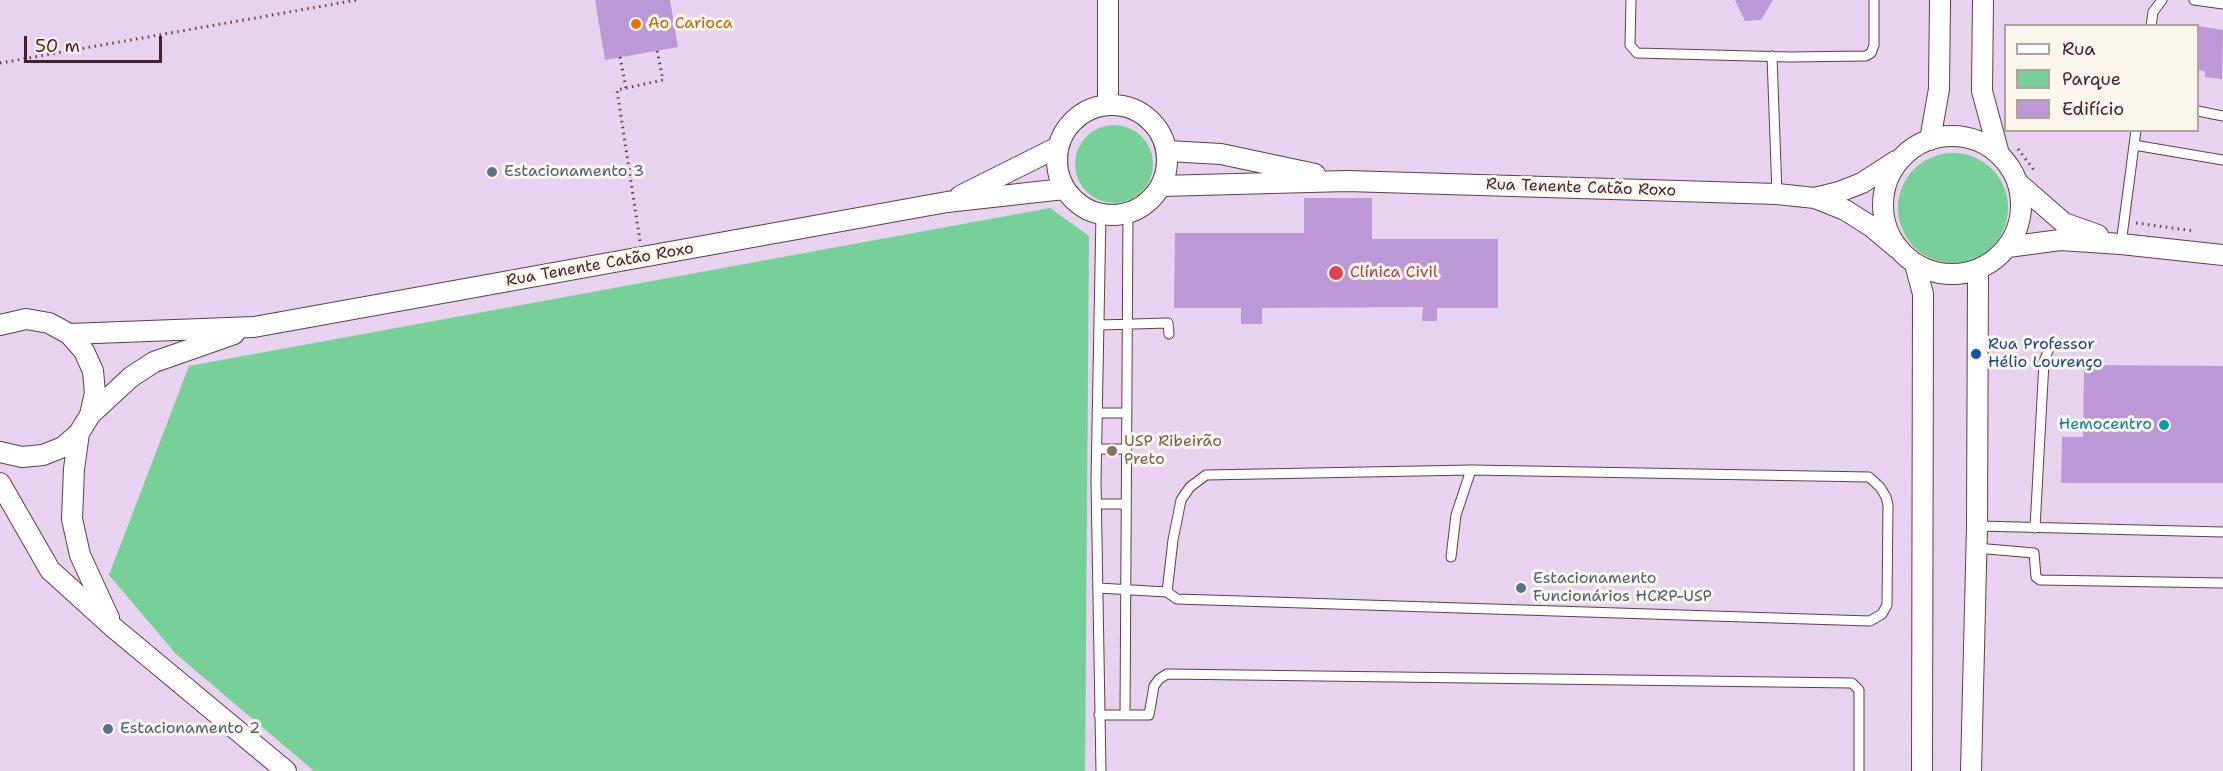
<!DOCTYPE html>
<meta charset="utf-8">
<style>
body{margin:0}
#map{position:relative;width:2223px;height:771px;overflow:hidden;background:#f3e6cc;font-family:"Shantell Sans",sans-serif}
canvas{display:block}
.legend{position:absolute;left:2004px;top:24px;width:195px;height:108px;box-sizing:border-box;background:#fbf7ec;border:2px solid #b4a19f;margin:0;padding:8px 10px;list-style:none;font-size:18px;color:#4a1f2b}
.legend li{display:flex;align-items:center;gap:12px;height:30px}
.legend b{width:30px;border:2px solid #b4a19f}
.scale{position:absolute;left:24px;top:36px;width:138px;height:27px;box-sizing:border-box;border:3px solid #4a1f2b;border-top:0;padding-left:8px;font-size:18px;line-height:21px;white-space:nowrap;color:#4a1f2b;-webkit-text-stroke:4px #fbf7ec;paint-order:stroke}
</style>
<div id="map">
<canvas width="2223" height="771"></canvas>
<ul class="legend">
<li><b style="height:8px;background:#fff"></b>Rua</li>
<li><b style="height:16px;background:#76d097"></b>Parque</li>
<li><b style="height:16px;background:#bd98d6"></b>Edifício</li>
</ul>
<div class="scale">50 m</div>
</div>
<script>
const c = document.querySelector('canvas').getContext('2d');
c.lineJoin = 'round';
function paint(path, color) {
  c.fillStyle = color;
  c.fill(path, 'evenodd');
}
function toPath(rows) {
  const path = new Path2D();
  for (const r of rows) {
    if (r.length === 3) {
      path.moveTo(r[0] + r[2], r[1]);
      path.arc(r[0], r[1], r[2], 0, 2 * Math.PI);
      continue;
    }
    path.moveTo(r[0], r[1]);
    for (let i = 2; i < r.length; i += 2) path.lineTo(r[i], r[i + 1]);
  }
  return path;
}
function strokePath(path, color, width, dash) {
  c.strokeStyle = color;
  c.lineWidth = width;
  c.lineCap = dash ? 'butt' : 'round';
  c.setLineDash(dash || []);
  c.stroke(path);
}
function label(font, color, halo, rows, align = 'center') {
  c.font = font + ' "Shantell Sans",sans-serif';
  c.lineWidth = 6;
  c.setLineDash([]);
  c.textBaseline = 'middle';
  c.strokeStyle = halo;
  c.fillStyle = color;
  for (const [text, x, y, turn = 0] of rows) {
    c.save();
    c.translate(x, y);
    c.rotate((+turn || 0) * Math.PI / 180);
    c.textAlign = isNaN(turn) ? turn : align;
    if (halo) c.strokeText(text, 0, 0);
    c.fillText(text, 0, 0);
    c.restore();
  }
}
paint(toPath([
 [0,0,2223,0,2223,771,0,771],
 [2006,26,2198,26,2198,130,2006,130]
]), '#e7d2ef');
paint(toPath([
 [1114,164,39],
 [1953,208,55],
 [1050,208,1089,236,1085,771,314,771,176,654,109,575,189,366]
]), '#76d097');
paint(toPath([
 [595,0,670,0,678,47,605,60],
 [1735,0,1773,0,1761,20,1745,21],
 [2198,26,2223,30,2222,79,2205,77,2205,71,2198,70],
 [1304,198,1372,198,1372,239,1498,239,1498,308,1437,308,1437,321,1422,321,1423,307,1262,308,1262,324,1241,324,1241,308,1174,308,1175,233,1304,233],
 [2084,365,2223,366,2223,483,2061,483,2062,437,2083,437]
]), '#bd98d6');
const lane = toPath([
 [1631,0,1630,45,1637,53,1790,57,1866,56,1871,53,1874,45,1874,0],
 [2194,0,2223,4],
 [2151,26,2153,12,2162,0],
 [1772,56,1777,194],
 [2198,111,2223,116],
 [2134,145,2223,160],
 [2121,244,2136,130],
 [1099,325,1168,323,1169,334],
 [1097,413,1126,413],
 [1097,449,1126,449],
 [1097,504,1126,504],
 [1977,526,2223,532],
 [2035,528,2044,362,2050,345],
 [1976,548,2034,553,2036,577,2040,580,2223,583],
 [1451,557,1456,515,1471,470],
 [1098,588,1167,592,1177,599,1870,621,1882,614,1887,605,1888,505,1886,497,1880,487,1869,477,1471,470,1206,475,1190,487,1181,500,1173,540,1167,592],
 [1099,715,1149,715,1154,686,1159,679,1167,674,1852,683,1859,690,1859,771],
 [1125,715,1128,213],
 [1101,771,1096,481,1101,214]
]);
const street = toPath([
 [1983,0,1982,91,1999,154],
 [1108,104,1108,0],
 [1112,160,55],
 [1952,205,69],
 [1930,140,1939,89,1940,0],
 [1167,151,1221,154,1315,174],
 [2018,183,2064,223,2098,235],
 [1161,186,1347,181,1777,194,1815,198,1845,210,1872,227,1897,248],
 [960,196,1058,147],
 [1815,198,1839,192,1862,183,1896,161],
 [2008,247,2060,240,2121,244,2223,255],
 [1915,264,1923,294,1922,771],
 [0,325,26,319,49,323,69,334,84,351,93,371,95,393,90,415,79,433,63,447,43,455,22,457,0,452],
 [69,334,254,327,947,202,1064,189],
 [90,415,131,377,154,362,234,334],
 [79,433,74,469,72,519,80,555,109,618],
 [0,483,50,570,114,628,286,771],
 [1971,771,1977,526,1978,270]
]);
strokePath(lane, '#633d43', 11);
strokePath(street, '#633d43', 22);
strokePath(toPath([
 [620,57,626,88],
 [0,63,357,0],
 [2018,149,2034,170],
 [2136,223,2194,231],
 [640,241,617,90,663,80,657,50]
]), '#633d43', 3, [1.5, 4.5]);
strokePath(lane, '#fff', 9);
strokePath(street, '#fff', 20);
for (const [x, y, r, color] of [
 [636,24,6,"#e8710a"],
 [492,172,6,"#5c6f8a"],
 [1336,273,8,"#e0444e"],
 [1976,354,6,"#1a4fb4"],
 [2164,425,6,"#0f9aa8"],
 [1112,451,6,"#8d6e63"],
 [1521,588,6,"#5c6f8a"],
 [108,729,6,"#5c6f8a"]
]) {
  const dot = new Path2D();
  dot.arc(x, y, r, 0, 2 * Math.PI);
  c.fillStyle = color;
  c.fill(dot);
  strokePath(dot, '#fbf7ec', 2);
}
label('16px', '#c56008', '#fbf7ec', [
 ["Ao Carioca",648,24]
], 'left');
label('16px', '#4e5e75', '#fbf7ec', [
 ["Estacionamento 3",504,172],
 ["Estacionamento",1533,579],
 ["Funcionários HCRP-USP",1533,597],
 ["Estacionamento 2",120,729]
], 'left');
label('16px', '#4a1f2b', '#fbf7ec', [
 ["Rua Tenente Catão Roxo",1581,188,2],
 ["Rua Tenente Catão Roxo",600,265,-10]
]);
label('16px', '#be3a42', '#fbf7ec', [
 ["Clínica Civil",1350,273]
], 'left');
label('16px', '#164399', '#fbf7ec', [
 ["Rua Professor",1988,345],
 ["Hélio Lourenço",1988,363]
], 'left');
label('16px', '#0d838f', '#fbf7ec', [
 ["Hemocentro",2152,425]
], 'right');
label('16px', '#785e54', '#fbf7ec', [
 ["USP Ribeirão",1124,442],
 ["Preto",1124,460]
], 'left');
</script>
